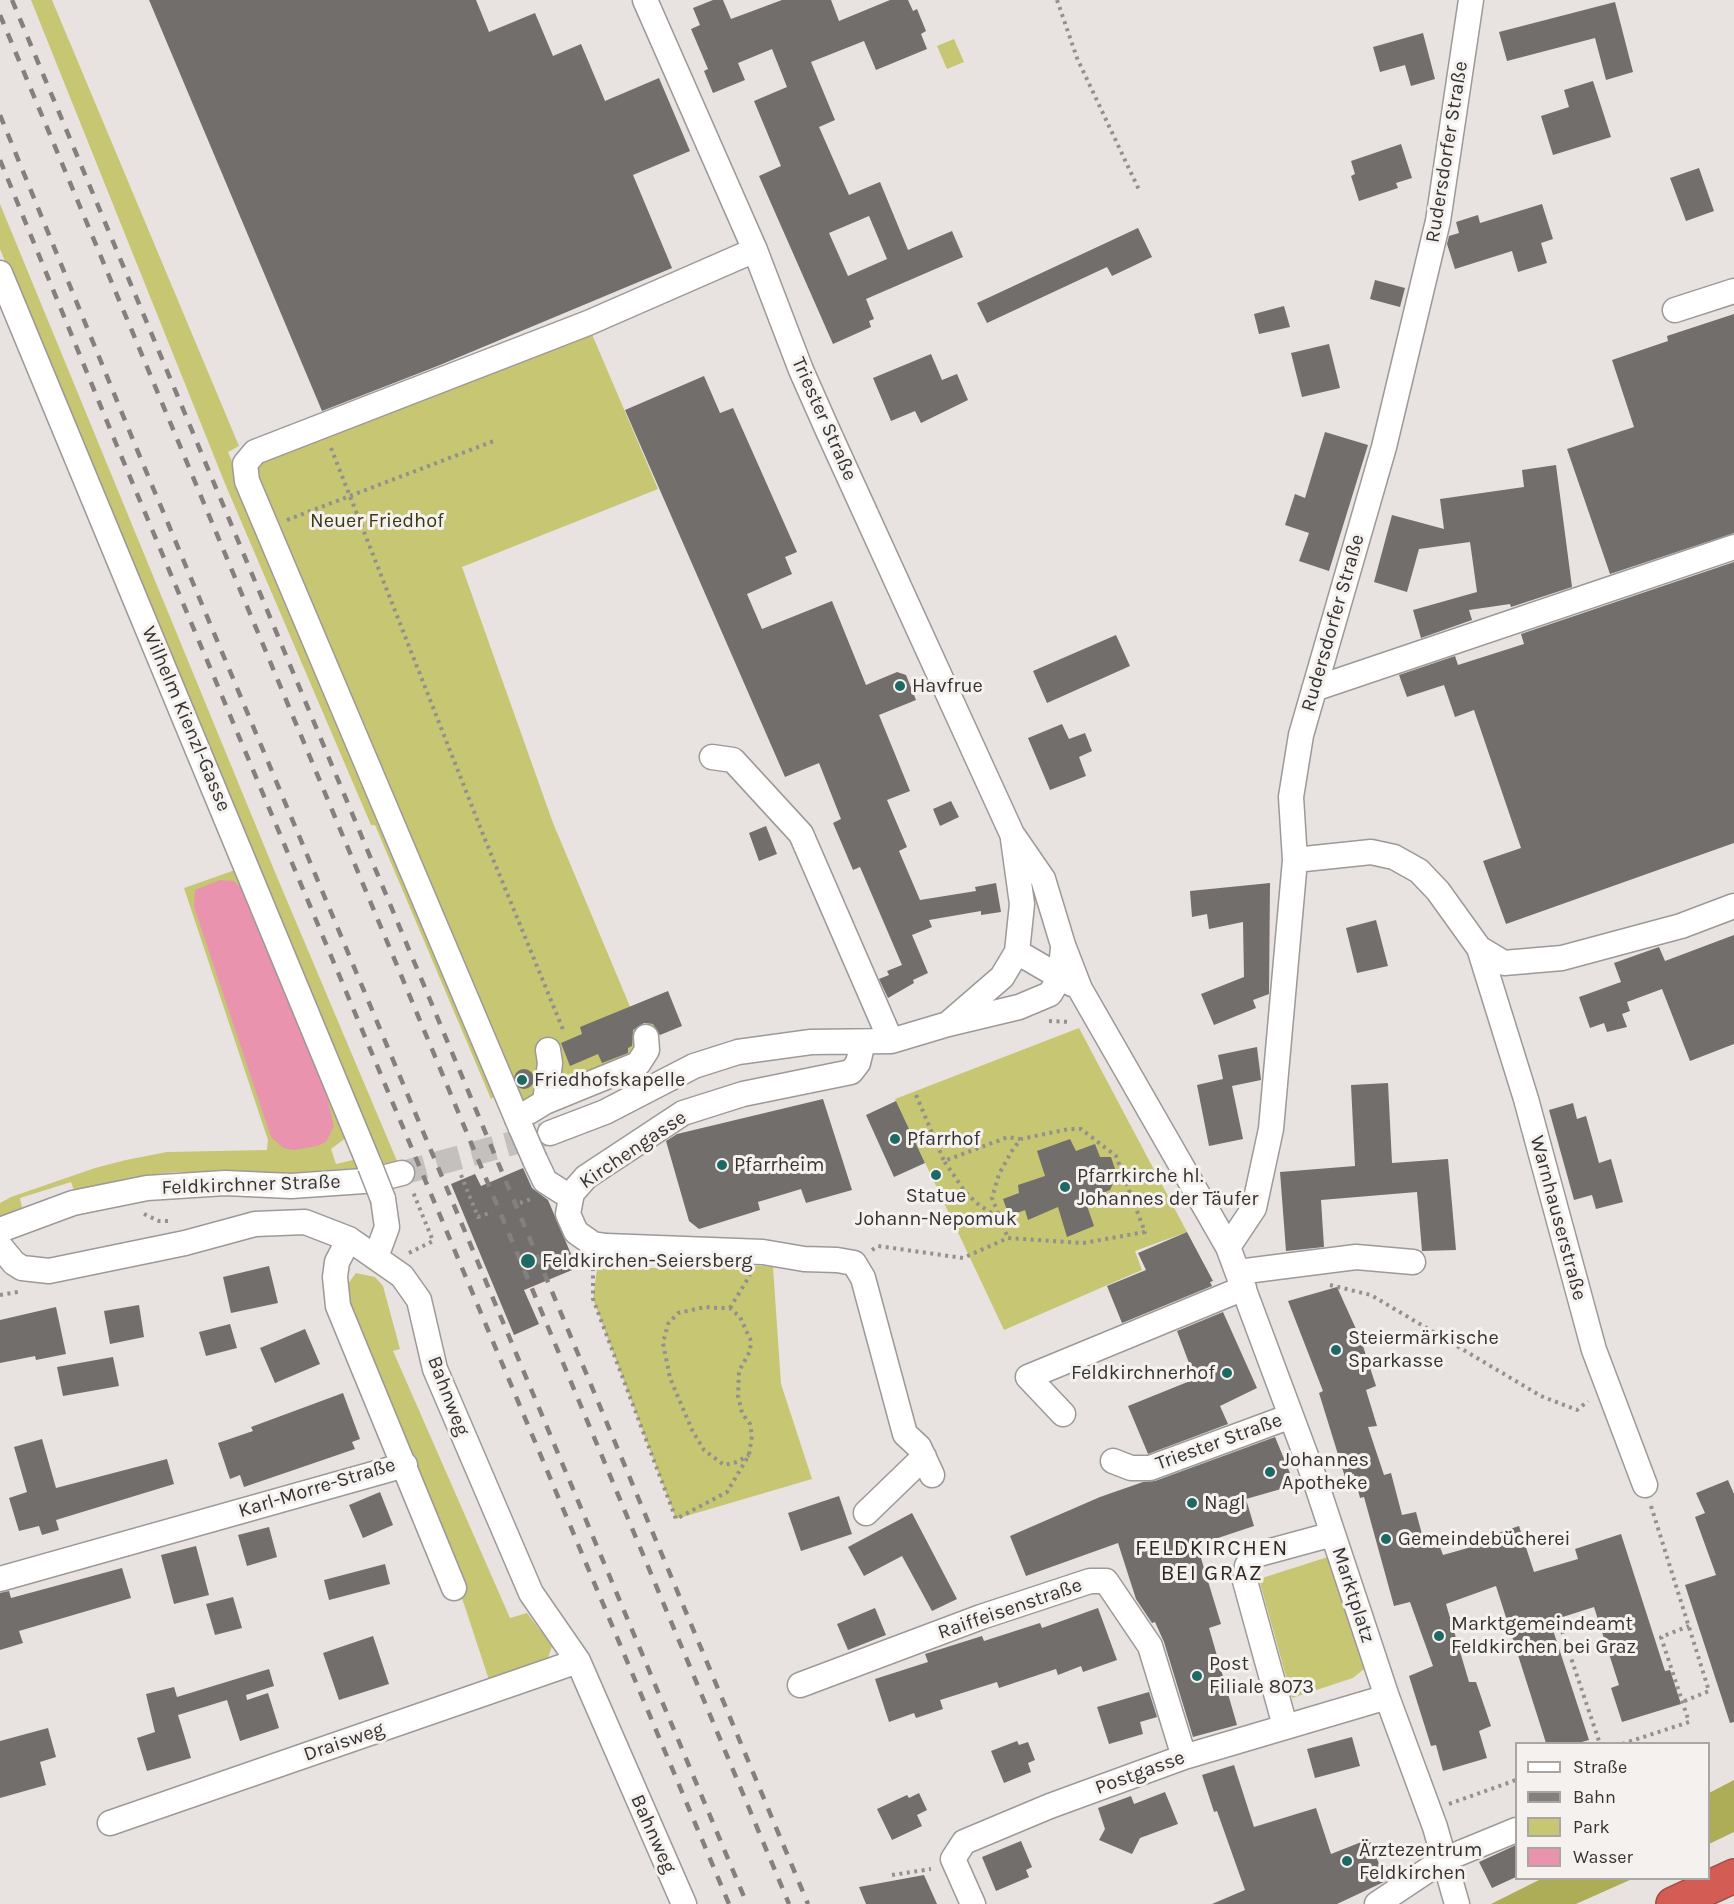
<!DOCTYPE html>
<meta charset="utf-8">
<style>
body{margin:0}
#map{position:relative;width:1734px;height:1904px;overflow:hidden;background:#e8e3e1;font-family:Karla,sans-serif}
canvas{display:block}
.legend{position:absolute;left:1515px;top:1742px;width:195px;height:138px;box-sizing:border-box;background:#f5f1ee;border:2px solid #a9a5a3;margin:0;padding:8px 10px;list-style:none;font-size:18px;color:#363433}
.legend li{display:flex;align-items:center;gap:12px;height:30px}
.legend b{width:30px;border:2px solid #a9a5a3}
</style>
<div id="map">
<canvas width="1734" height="1904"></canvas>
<ul class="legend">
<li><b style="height:8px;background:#fff"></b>Straße</li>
<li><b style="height:8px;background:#84807f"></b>Bahn</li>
<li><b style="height:16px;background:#c6c673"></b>Park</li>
<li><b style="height:16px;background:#ea93af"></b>Wasser</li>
</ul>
</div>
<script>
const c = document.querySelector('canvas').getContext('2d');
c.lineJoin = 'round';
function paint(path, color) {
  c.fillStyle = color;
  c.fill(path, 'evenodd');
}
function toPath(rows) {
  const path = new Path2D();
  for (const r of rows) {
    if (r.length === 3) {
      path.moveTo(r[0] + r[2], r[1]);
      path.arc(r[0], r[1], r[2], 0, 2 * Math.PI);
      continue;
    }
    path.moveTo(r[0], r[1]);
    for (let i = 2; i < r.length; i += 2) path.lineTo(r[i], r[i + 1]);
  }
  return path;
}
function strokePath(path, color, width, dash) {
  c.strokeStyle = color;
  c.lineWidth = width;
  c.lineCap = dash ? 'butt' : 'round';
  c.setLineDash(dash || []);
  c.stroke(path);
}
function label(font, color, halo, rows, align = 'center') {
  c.font = font + ' Karla,sans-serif';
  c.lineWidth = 6;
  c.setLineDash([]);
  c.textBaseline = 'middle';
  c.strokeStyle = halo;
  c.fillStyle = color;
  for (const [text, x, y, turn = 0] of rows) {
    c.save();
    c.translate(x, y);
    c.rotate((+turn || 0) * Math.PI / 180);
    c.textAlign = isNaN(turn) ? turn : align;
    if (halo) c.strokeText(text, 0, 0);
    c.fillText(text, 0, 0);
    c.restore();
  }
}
paint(toPath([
 [31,0,52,0,239,446,228,452,497,1083,495,1096,491,1099,375,825,371,825,226,486],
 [954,39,964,62,947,69,937,46],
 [0,204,277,877,397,1161,381,1164,335,1060,0,249],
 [591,332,658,489,462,567,553,823,639,1028,655,1023,660,1035,636,1054,539,1113,513,1091,252,478,260,462],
 [238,869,347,1137,331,1149,336,1164,353,1160,359,1168,290,1173,176,1172,146,1175,74,1190,71,1182,20,1198,22,1208,0,1216,0,1203,11,1197,95,1168,126,1160,167,1152,267,1150,268,1140,184,888],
 [1079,1028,1187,1232,1135,1251,1142,1270,1004,1330,895,1099],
 [763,1266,773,1267,781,1384,812,1479,676,1519,593,1299,597,1269],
 [356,1273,375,1277,383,1286,400,1349,393,1351,510,1618,527,1613,552,1646,548,1658,529,1670,489,1680,464,1604,412,1464,344,1289],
 [1331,1556,1364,1669,1353,1678,1292,1698,1259,1579]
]), '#c6c673');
paint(toPath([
 [1734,1780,1734,1832,1709,1844,1709,1793],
 [1541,1879,1541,1878,1632,1879,1576,1904,1491,1904]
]), '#adac57');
paint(toPath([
 [220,880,234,881,243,890,326,1093,334,1126,326,1142,317,1146,294,1150,283,1148,271,1137,194,907,195,890]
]), '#ea93af');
paint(toPath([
 [149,0,476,0,489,32,535,13,553,56,581,44,605,101,659,78,690,151,633,175,672,268,440,365,322,411],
 [713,0,723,0,731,19,782,0,831,0,839,21,890,0,908,0,913,11,917,9,926,31,921,34,927,49,876,70,864,41,811,62,835,120,819,127,849,195,880,182,908,250,952,231,963,257,866,299,874,319,869,321,871,327,833,344,759,176,781,166,754,101,787,87,772,49,738,63,745,80,713,93,704,71,708,69,691,29,700,25,693,8],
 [869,216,887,259,848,276,829,233],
 [1615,2,1633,72,1606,80,1595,38,1507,61,1499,32],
 [1423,33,1435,79,1411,86,1405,65,1380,72,1373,47],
 [1593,81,1611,137,1553,155,1541,116,1569,107,1564,90],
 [1401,144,1412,178,1396,183,1398,188,1359,201,1351,176,1355,174,1351,161],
 [1699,168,1714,211,1686,221,1670,178],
 [1542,204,1553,239,1541,243,1547,263,1518,272,1512,251,1455,269,1447,244,1449,236,1459,233,1456,222,1478,215,1480,223],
 [1138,228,1152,257,1112,276,1107,267,987,323,977,303],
 [1375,280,1405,288,1400,307,1370,299],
 [1284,306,1290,327,1259,334,1254,314],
 [1734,314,1734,533,1610,574,1567,449,1634,427,1612,360,1668,341,1667,336],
 [1329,344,1340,388,1302,397,1291,353],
 [931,354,942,380,957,374,968,400,921,423,915,411,891,421,873,378],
 [704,376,720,413,733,408,797,552,785,557,792,574,747,594,762,629,832,601,866,685,897,672,906,675,916,700,879,715,910,791,887,800,907,847,899,851,920,900,976,891,975,887,996,883,1001,912,981,915,981,911,929,920,932,927,912,935,928,973,913,980,914,983,888,998,879,979,889,975,887,971,902,965,860,867,853,870,833,823,841,819,819,763,785,777,625,410],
 [1325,432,1368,445,1329,571,1299,561,1309,533,1285,525,1295,494,1305,498],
 [1556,465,1572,587,1511,607,1510,604,1469,610,1472,620,1421,638,1413,610,1477,592,1470,542,1419,549,1407,592,1374,582,1392,515,1444,529,1440,499,1524,487,1522,470],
 [1734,562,1734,843,1506,924,1483,861,1521,848,1474,710,1455,717,1444,685,1407,697,1399,675,1455,656,1458,665,1524,644,1521,634],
 [1116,635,1130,666,1047,703,1033,671],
 [1062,724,1069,739,1085,733,1092,751,1079,757,1086,776,1050,790,1028,738],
 [951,801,959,817,940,826,933,809],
 [766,826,777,854,759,861,749,833],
 [1270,883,1269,994,1253,1000,1256,1008,1214,1025,1201,994,1244,977,1243,922,1209,929,1207,914,1192,917,1190,891],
 [1376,920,1388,966,1357,973,1346,928],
 [1734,935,1734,1044,1690,1061,1662,989,1627,1002,1630,1011,1622,1014,1627,1027,1607,1032,1604,1023,1590,1028,1579,997,1621,982,1614,963,1659,947,1665,961],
 [668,991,682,1026,660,1035,653,1024,644,1023,633,1030,632,1046,628,1048,628,1053,602,1063,598,1054,570,1066,561,1043,582,1034,580,1027],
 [1257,1047,1261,1080,1232,1086,1243,1139,1209,1146,1197,1085,1223,1079,1218,1055],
 [524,1079,10],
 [1388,1083,1392,1163,1448,1159,1456,1250,1422,1251,1417,1192,1321,1200,1324,1247,1286,1251,1280,1172,1355,1166,1351,1085],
 [823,1099,852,1190,806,1203,801,1189,758,1202,760,1210,699,1229,689,1221,666,1141,677,1134],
 [896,1101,925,1163,894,1177,866,1115],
 [1573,1103,1577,1119,1586,1116,1599,1163,1611,1159,1623,1202,1596,1209,1592,1195,1574,1200,1549,1110],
 [1070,1139,1076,1151,1095,1144,1100,1157,1111,1157,1117,1175,1110,1190,1085,1200,1094,1226,1067,1237,1058,1207,1028,1220,1025,1210,1009,1216,1003,1199,1019,1193,1018,1185,1045,1176,1037,1151],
 [523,1168,532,1188,548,1200,577,1268,524,1290,539,1324,514,1335,451,1184,475,1174,481,1186],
 [1187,1232,1213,1281,1210,1282,1212,1286,1122,1323,1107,1286,1146,1270,1138,1253],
 [269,1266,278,1303,231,1313,223,1277],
 [1337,1287,1361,1340,1376,1386,1366,1390,1377,1426,1368,1427,1384,1475,1391,1473,1402,1515,1416,1512,1423,1538,1435,1534,1443,1555,1482,1544,1480,1539,1519,1526,1534,1572,1578,1559,1575,1549,1621,1534,1665,1671,1670,1670,1681,1704,1622,1722,1611,1688,1619,1685,1594,1607,1550,1621,1589,1740,1578,1743,1546,1743,1496,1586,1446,1604,1469,1682,1476,1682,1491,1726,1479,1731,1487,1758,1443,1771,1436,1745,1431,1746,1409,1676,1433,1666,1410,1602,1394,1606,1364,1497,1360,1498,1354,1474,1345,1477,1319,1393,1323,1391,1288,1301],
 [139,1305,144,1337,110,1344,104,1311],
 [56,1307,66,1354,36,1360,35,1356,0,1363,0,1320],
 [1223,1312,1257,1388,1220,1406,1228,1424,1148,1454,1128,1406,1195,1379,1177,1331],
 [230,1324,237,1348,206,1356,199,1332],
 [305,1329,320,1364,275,1383,260,1348],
 [113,1357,119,1386,63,1396,57,1367],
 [343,1393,360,1439,352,1442,355,1449,244,1487,240,1475,230,1479,218,1443,253,1431,251,1427],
 [1275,1437,1295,1485,1246,1499,1254,1526,1197,1545,1221,1624,1209,1628,1237,1725,1193,1737,1164,1642,1155,1622,1152,1623,1136,1599,1118,1543,1026,1576,1010,1536,1100,1497,1143,1482,1155,1481],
 [42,1439,56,1488,167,1459,174,1484,56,1520,59,1530,42,1535,39,1526,19,1531,9,1498,27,1492,14,1447],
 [1728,1480,1734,1494,1734,1722,1730,1723,1685,1585,1716,1575,1695,1517,1705,1513,1696,1493],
 [380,1492,393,1525,363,1538,349,1505],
 [839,1496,852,1534,801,1551,788,1513],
 [912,1513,957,1599,932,1611,902,1556,864,1576,848,1547],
 [269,1527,277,1557,247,1566,238,1535],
 [196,1546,209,1595,174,1604,161,1555],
 [385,1564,390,1584,329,1600,324,1580],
 [122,1568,131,1598,19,1631,23,1643,0,1650,0,1593,9,1591,11,1598],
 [233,1597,242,1628,215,1635,206,1604],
 [875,1608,886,1635,848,1650,837,1624],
 [1098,1608,1117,1660,1083,1672,1081,1666,1058,1675,1056,1669,999,1688,997,1682,940,1700,943,1709,916,1718,914,1713,889,1722,875,1679,928,1662,925,1654,982,1636,984,1641,1040,1623,1042,1628],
 [373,1636,389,1684,339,1700,323,1653],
 [269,1669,274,1686,246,1695,247,1700,268,1693,279,1728,240,1741,227,1700,178,1715,191,1758,147,1771,137,1738,155,1732,146,1694,174,1687,177,1697],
 [1149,1692,1157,1717,1140,1722,1143,1734,1109,1744,1097,1707],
 [48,1728,56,1757,40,1762,46,1785,0,1798,0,1741],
 [1352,1737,1360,1766,1315,1778,1307,1749],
 [1017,1741,1019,1745,1028,1742,1035,1760,1028,1763,1031,1772,1004,1783,991,1751],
 [1234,1765,1254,1827,1316,1808,1331,1854,1369,1839,1386,1881,1337,1904,1212,1904,1245,1890,1217,1811,1214,1812,1202,1775],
 [1165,1792,1178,1824,1140,1838,1132,1854,1099,1840,1105,1829,1098,1808,1131,1796,1134,1804],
 [919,1793,927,1810,917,1815,922,1826,892,1840,877,1809,907,1795,909,1798],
 [1021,1841,1032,1867,1026,1870,1029,1877,996,1891,982,1857],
 [1516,1845,1516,1877,1492,1888,1479,1862],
 [924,1875,937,1904,866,1904,859,1887]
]), '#716e6b');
strokePath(toPath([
 [402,1173,550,1133]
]), '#c4c0be', 24, [24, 12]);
const minor = toPath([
 [645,0,755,250,801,370,828,431,1012,834,1043,879,1063,945,1080,989,1228,1247,1315,1480,1387,1697,1435,1827,1457,1904],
 [0,273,370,1166],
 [1675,310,1734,291],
 [1314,689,1734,547],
 [712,757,733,760,801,834,891,1041],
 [1295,860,1371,852,1394,857,1419,871,1438,891,1479,948,1526,1099,1594,1350,1645,1485],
 [1479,948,1504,963,1562,958,1681,926,1734,906],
 [1017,952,1072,984],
 [950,1022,1002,977,1017,952,1022,904,1013,839],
 [863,1042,858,1063,851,1072,743,1094,683,1113,586,1177,572,1193,568,1214,576,1232,593,1244,606,1246,763,1252,804,1259,837,1260,854,1263,863,1278,905,1434,919,1447,932,1475],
 [545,1102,550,1063,548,1050],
 [517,1119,545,1102,638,1064,647,1050,646,1037],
 [521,1128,247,481,245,464,255,452,588,323,755,250],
 [550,1133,605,1112,694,1066,738,1052,811,1042,891,1041,948,1024,1019,1007,1050,994,1060,977,1063,948],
 [535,1160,545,1181,570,1197],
 [386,1177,402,1173],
 [0,1230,73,1203,147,1188,225,1183,291,1186,364,1181],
 [349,1239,337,1262,335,1277,338,1306,454,1588],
 [0,1246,14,1263,22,1268,49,1271,185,1243,255,1224,305,1222,349,1239,402,1276,419,1300,435,1369,531,1593,578,1661,684,1904],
 [1228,1247,1254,1208,1271,1129,1295,860,1291,797,1301,735,1384,447,1438,221,1471,0],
 [376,1257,387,1227,383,1199],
 [1238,1272,1356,1257,1413,1262],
 [1063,1414,1028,1377,1244,1288],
 [1113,1461,1131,1468,1150,1468,1291,1416],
 [866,1513,924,1457],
 [0,1579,405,1465],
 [800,1685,981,1617,1090,1581,1106,1581,1150,1646,1184,1757],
 [1285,1726,1245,1581,1247,1566,1252,1556,1333,1534],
 [110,1823,578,1661],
 [973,1904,953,1859,964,1842,1050,1806,1184,1757,1387,1697],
 [1377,1904,1443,1860,1516,1830]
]);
const highway = toPath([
 [1673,1904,1734,1876]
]);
strokePath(minor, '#9d9996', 27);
strokePath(highway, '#9c4f48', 36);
strokePath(toPath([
 [1057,0,1077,58,1140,192],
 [331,448,484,837,564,1032],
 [287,520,494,441],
 [1049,1021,1071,1022],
 [916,1095,944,1161],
 [461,1175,478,1217,492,1212],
 [520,1203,531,1199],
 [144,1214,159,1221,168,1221],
 [998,1217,979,1205,966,1193,944,1161,1008,1137,1020,1139],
 [872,1250,878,1246,963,1258,1008,1238,1083,1243,1145,1232,1116,1156,1081,1129,1069,1129,1021,1139,1013,1149,999,1174,992,1198,1008,1238],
 [409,1253,433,1241,413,1192],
 [593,1268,593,1299,676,1519,727,1492,749,1455,752,1436,750,1424,742,1413,738,1396,739,1371,750,1351,751,1341,740,1317,730,1308,718,1308,705,1307,678,1313,668,1324,663,1343,670,1378,692,1430,704,1450,724,1465,737,1462,749,1455],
 [1330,1285,1371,1295,1541,1396,1577,1410,1588,1401],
 [0,1295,18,1292],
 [730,1308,750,1275],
 [1651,1506,1709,1691,1682,1702],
 [1562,1631,1600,1744],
 [1622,1744,1689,1722,1661,1637,1689,1626],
 [1449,1804,1516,1780],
 [892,1875,931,1869]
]), '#93908e', 4, [3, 4.5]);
strokePath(minor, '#fff', 24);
strokePath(highway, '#d35d54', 33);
strokePath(toPath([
 [12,0,808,1904],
 [0,15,789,1904],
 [0,115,133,440,747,1904],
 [0,160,117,446,729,1904]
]), '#84807f', 4.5, [10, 10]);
const minorBridge = toPath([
 [521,1128,535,1160],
 [370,1166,383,1199]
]);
strokePath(minorBridge, '#9d9996', 27, []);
strokePath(minorBridge, '#fff', 24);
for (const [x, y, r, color] of [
 [900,686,6,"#1e6966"],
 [522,1080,6,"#1e6966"],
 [895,1139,6,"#1e6966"],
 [722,1165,6,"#1e6966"],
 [936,1175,6,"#1e6966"],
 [1065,1187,6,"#1e6966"],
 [528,1261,8,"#1e6966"],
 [1336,1350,6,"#1e6966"],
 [1227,1373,6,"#1e6966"],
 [1270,1472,6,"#1e6966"],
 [1192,1503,6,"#1e6966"],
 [1386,1539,6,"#1e6966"],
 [1439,1636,6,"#1e6966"],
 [1197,1676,6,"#1e6966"],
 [1347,1861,6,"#1e6966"]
]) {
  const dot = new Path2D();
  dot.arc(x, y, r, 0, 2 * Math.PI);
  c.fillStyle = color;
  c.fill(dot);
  strokePath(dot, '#f5f1ee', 2);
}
label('20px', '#363433', '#f5f1ee', [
 ["Rudersdorfer Straße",1447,152,-81],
 ["Triester Straße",824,419,66],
 ["Rudersdorfer Straße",1333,623,-74],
 ["Wilhelm Kienzl-Gasse",186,719,67],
 ["Kirchengasse",633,1150,-34],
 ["Feldkirchner Straße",251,1185,-2],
 ["Warnhauserstraße",1558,1218,75],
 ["Bahnweg",448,1396,69],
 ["Triester Straße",1219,1442,-20],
 ["Karl-Morre-Straße",317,1488,-17],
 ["Marktplatz",1353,1595,72],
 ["Raiffeisenstraße",1010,1609,-19],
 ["Draisweg",344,1742,-19],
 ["Postgasse",1140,1773,-20],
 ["Bahnweg",653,1834,66]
]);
label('20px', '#3a3914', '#f5f1ee', [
 ["Neuer Friedhof",377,521]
]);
label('20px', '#363433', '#f5f1ee', [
 ["Havfrue",912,686],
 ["Friedhofskapelle",534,1080],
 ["Pfarrhof",907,1139],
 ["Pfarrheim",734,1165],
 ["Pfarrkirche hl.",1077,1176],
 ["Johannes der Täufer",1077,1199],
 ["Statue",936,1196,"center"],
 ["Johann-Nepomuk",936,1219,"center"],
 ["Feldkirchen-Seiersberg",542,1261],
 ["Steiermärkische",1348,1338],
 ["Sparkasse",1348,1361],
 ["Feldkirchnerhof",1215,1373,"right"],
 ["Johannes",1282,1460],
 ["Apotheke",1282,1483],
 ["Nagl",1204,1503],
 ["Gemeindebücherei",1398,1539],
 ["Marktgemeindeamt",1451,1624],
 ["Feldkirchen bei Graz",1451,1647],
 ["Post",1209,1664],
 ["Filiale 8073",1209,1687],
 ["Ärztezentrum",1359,1850],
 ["Feldkirchen",1359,1873]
], 'left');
c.letterSpacing = '1.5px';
label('22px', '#2c2927', '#f5f1ee', [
 ["FELDKIRCHEN",1212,1549],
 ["BEI GRAZ",1212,1574]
]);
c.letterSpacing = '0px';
</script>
